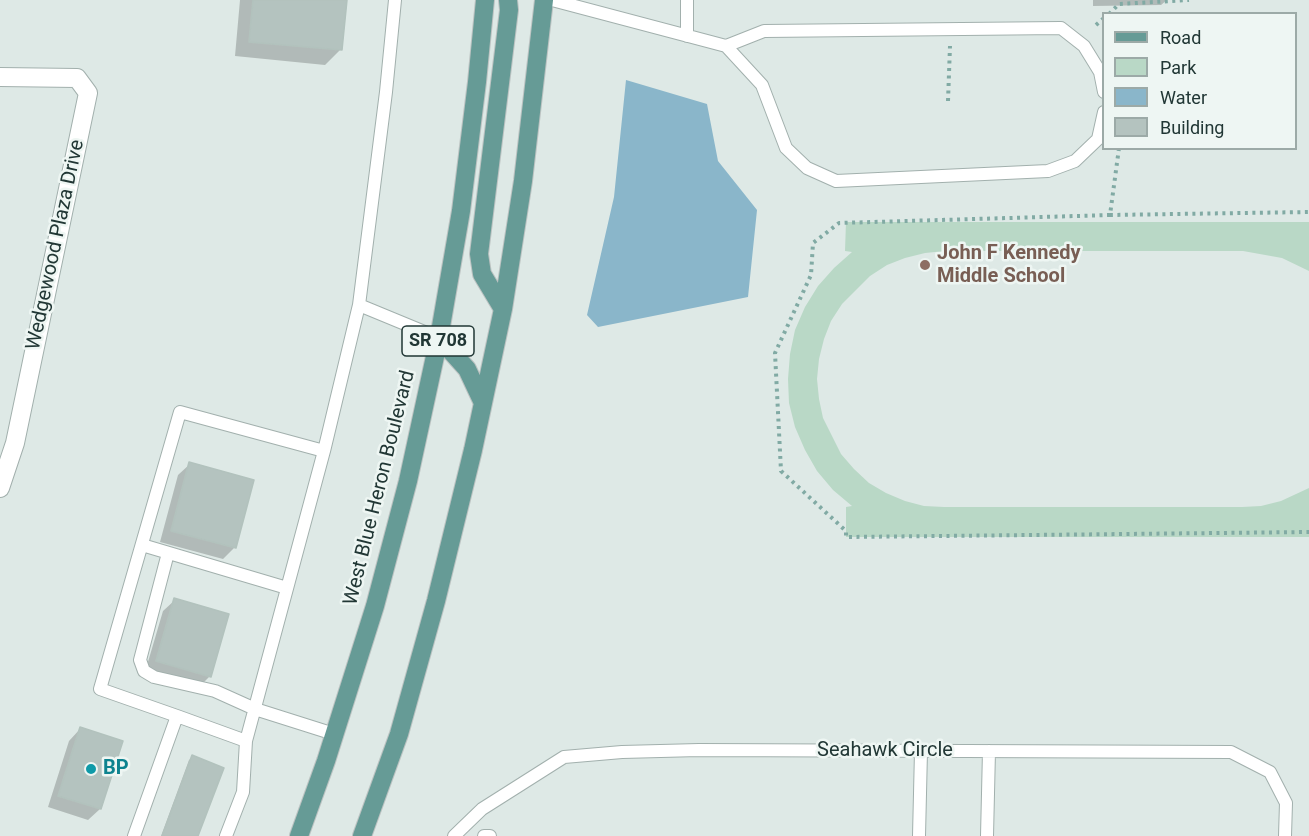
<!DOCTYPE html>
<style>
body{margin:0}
#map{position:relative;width:1309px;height:836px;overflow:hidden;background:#dee9e6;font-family:Roboto,sans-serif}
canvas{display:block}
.legend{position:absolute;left:1102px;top:12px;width:195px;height:138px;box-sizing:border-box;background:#eef6f3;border:2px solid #9caaa7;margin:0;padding:8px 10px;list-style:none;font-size:18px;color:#213735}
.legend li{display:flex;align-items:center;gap:12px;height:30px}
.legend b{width:30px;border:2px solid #9caaa7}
</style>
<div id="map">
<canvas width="1309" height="836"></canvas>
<ul class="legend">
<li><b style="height:8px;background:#669b96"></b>Road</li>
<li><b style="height:16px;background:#b9d8c6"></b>Park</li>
<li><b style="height:16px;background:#8ab6ca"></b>Water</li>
<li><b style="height:16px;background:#b4c3bf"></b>Building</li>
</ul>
</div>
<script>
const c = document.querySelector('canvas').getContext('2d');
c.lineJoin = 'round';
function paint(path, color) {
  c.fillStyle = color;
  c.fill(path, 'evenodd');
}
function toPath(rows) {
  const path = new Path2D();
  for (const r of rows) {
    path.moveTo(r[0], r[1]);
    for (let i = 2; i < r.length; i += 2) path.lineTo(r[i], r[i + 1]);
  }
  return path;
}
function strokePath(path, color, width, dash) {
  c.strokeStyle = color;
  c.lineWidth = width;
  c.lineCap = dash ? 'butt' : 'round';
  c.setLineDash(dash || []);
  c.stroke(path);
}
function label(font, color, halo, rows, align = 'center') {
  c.font = font + ' Roboto,sans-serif';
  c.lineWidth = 5;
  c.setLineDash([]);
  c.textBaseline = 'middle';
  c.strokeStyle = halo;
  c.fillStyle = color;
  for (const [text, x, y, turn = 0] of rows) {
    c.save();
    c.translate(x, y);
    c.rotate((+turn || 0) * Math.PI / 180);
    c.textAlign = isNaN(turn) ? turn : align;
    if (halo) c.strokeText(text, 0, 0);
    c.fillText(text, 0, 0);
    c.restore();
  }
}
paint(toPath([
 [846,222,1309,222,1309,271,1282,258,1243,251,945,251,925,253,905,258,887,265,870,276,842,304,831,321,824,339,819,359,817,379,819,399,823,418,841,454,854,469,869,483,886,493,905,501,924,506,944,507,1242,507,1261,506,1281,501,1309,488,1309,537,846,537,846,507,852,506,833,490,817,471,805,450,795,427,789,403,788,379,790,354,795,330,805,307,818,286,834,268,852,252,845,251]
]), '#b9d8c6');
paint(toPath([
 [626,80,707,104,718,161,757,210,748,297,598,327,587,315,614,197]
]), '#8ab6ca');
paint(toPath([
 [240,0,345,0,340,50,325,65,235,56],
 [1093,0,1167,0,1161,5,1093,6],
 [190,464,252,481,234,548,223,559,160,542,178,475],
 [175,600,210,676,198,688,145,672,163,611],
 [80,729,121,742,100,809,88,820,48,807,69,741],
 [193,757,197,836,161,836,189,760]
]), '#0003');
const building = toPath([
 [253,0,347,0,342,50,249,42,253,0],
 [189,462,254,480,236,548,171,531,189,462],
 [174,598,229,614,211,677,156,661,174,598],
 [80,727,123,741,101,809,58,796,80,727],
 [192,755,224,768,198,836,162,836,192,755]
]);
paint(building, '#b4c3bf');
strokePath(building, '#b2c2bd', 1.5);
const service = toPath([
 [552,0,726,46,762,85,786,148,807,168,836,181,1048,171,1075,161,1098,139,1104,112],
 [687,36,687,0],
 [726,46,764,31,1061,28,1084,46,1100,72,1104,92],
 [359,305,386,92,395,0],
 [142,545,287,588],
 [168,553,140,660,144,671,154,677,215,691,255,709,334,734],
 [177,716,100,689,180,412,324,451],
 [134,836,177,716,246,741],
 [226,836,243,792,246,741,324,451,359,305,439,338],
 [454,836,482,809,564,757,622,752,699,750,1231,752,1270,772,1286,803,1285,836],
 [484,836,490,836],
 [919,836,921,751],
 [987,836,989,751]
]);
const minor = toPath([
 [0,77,77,78,88,93,15,443,0,488]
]);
const primary = toPath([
 [503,309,482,274,479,254,509,10,508,0],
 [439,338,467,369,483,403],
 [299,836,326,761,375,606,408,481,439,338,461,211,477,82,485,0],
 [362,836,399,734,436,601,473,450,503,309,523,181,544,0]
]);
strokePath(service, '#a2b0ad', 14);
strokePath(minor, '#a2b0ad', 20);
strokePath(primary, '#bcc3c2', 20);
strokePath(toPath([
 [1109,14,1119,4,1189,0],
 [1096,25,1104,18],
 [948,101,950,46],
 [1119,148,1110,215,1309,212],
 [1110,215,839,223,813,243,811,275,775,353,781,471,846,531,846,537,1309,532]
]), '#81aaa4', 4, [3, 4.5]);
strokePath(service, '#fff', 12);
strokePath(minor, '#fff', 18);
strokePath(primary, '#669b96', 18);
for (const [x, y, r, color] of [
 [925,265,6,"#8d6e63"],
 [91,769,6,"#0f9aa8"]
]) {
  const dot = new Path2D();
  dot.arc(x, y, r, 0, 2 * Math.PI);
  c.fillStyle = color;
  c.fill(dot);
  strokePath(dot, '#eef6f3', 2);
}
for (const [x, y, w] of [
 [438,341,72]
]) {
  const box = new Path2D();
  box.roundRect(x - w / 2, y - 15, w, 30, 4.5);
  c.fillStyle = '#eef6f3';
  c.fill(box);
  strokePath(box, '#213735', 1.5);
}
label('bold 18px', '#213735', null, [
 ["SR 708",438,341]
]);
label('20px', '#213735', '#eef6f3', [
 ["Wedgewood Plaza Drive",56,245,-78],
 ["West Blue Heron Boulevard",380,488,-76],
 ["Seahawk Circle",885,751]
]);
label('bold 20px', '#785e54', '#eef6f3', [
 ["John F Kennedy",937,254],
 ["Middle School",937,277]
], 'left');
label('bold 20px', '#0d838f', '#eef6f3', [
 ["BP",103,769]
], 'left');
</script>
